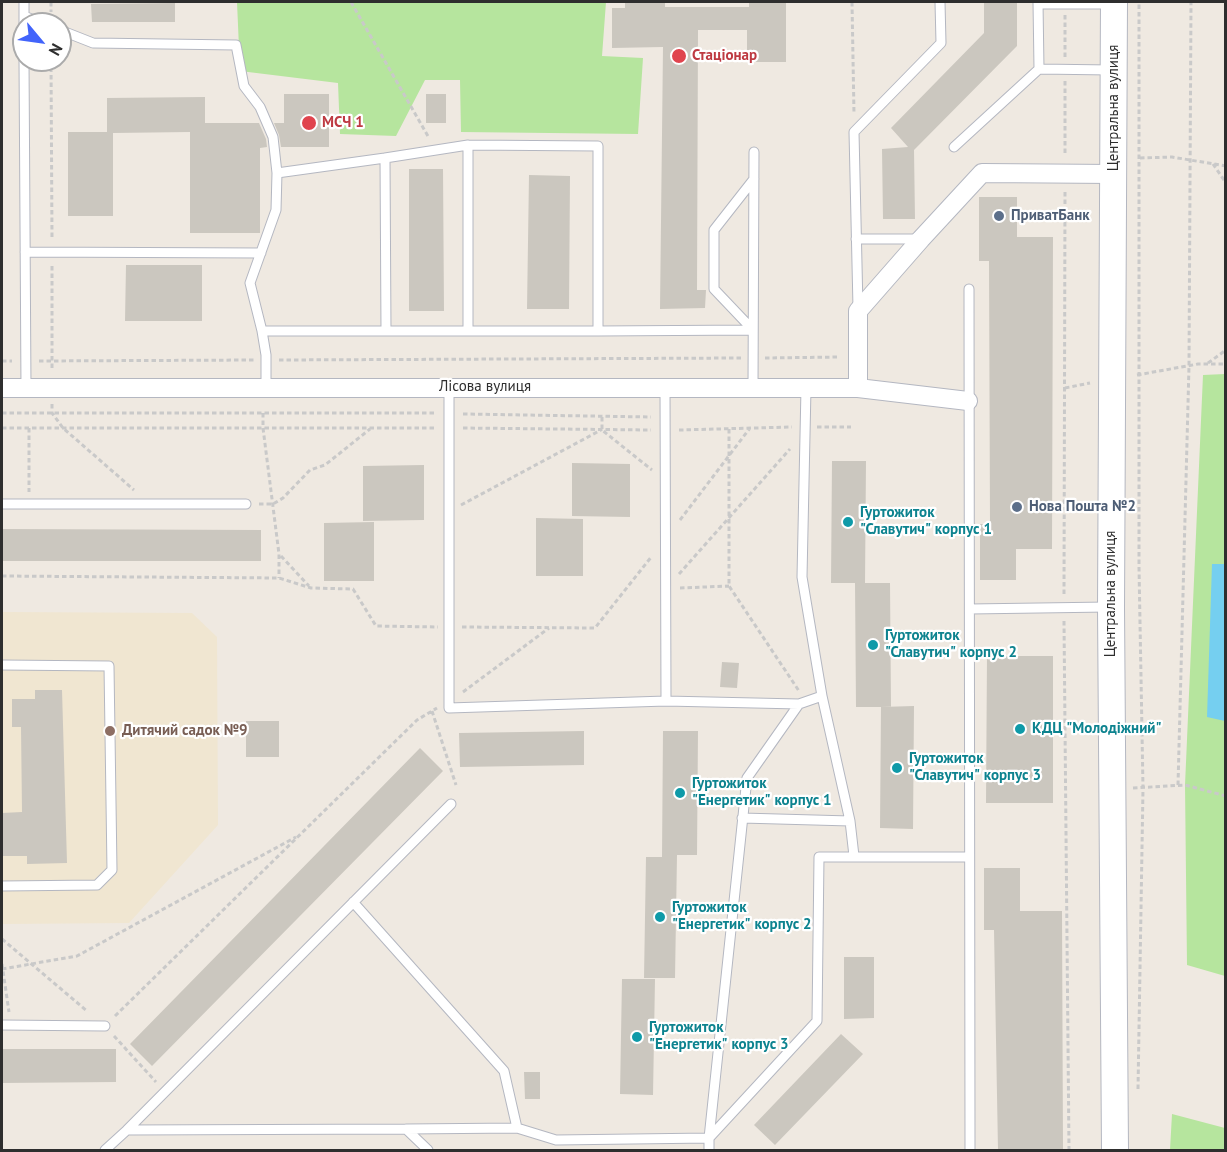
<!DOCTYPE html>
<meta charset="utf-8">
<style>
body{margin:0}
#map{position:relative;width:1227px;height:1152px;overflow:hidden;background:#efe9e1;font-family:"PT Sans",sans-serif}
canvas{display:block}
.frame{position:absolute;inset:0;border:3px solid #2e2e2e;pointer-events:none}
.north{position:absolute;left:12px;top:12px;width:60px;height:60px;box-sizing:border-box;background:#fff;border:2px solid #ababab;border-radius:50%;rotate:119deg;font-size:16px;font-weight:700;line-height:24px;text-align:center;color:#2e2e2e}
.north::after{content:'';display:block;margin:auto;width:21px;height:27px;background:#4264fb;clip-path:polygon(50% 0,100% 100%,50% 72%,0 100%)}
</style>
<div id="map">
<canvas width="1227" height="1152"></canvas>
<div class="frame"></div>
<div class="north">N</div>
</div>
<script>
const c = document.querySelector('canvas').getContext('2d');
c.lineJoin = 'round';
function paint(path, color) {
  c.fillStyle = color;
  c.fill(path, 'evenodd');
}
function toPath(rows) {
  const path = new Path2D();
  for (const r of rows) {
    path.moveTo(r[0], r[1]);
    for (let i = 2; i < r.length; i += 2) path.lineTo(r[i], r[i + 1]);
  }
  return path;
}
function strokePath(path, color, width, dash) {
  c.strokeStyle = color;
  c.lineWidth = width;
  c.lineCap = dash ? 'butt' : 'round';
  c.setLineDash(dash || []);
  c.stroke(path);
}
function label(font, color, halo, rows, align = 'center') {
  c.font = font + ' "PT Sans",sans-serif';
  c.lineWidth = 4.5;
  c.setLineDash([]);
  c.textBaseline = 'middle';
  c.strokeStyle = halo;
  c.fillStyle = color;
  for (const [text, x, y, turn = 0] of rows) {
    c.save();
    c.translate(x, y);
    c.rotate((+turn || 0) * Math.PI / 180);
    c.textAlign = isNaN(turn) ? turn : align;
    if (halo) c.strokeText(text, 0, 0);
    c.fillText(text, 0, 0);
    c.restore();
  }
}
paint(toPath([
 [2,612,192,613,217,637,218,825,129,923,2,924]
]), '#f0e6d1');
paint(toPath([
 [237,2,606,2,602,56,643,58,638,134,461,132,460,80,425,80,396,136,340,134,338,83,240,71],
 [1225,374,1225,976,1187,965,1185,785,1203,375],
 [1172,1114,1225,1128,1225,1150,1170,1150]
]), '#b6e59e');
paint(toPath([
 [1212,564,1225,564,1225,721,1207,717]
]), '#75cff0');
paint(toPath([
 [625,2,665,2,665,7,749,7,749,2,786,2,786,62,747,62,747,30,698,30,697,290,706,290,705,308,660,309,663,47,612,48,612,8,625,8],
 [984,2,1017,2,1017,46,914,150,915,219,883,219,882,149,908,147,891,128,984,33],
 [175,3,175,22,92,22,91,4],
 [284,94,329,94,329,147,281,147,279,135,274,123,284,123],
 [426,94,446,94,446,123,426,123],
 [205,97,205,123,259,123,266,139,267,147,260,148,260,233,190,233,190,132,113,133,113,216,68,216,68,132,107,132,107,98],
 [409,169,443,169,444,311,409,311],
 [529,175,570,176,569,309,527,309],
 [979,197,1017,197,1017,237,1053,237,1052,549,1016,549,1016,580,980,580,980,524,990,524,989,261,979,261],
 [126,265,202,265,202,321,125,321],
 [832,461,866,461,865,583,831,583],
 [572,463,630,464,630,517,572,516],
 [424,465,424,520,363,521,363,466],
 [536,518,583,519,583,576,536,576],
 [374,522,374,581,324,581,324,523],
 [2,529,261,530,261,561,2,561],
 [855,583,890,583,891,707,856,707],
 [987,656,1053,656,1053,803,986,803],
 [722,662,739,663,737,688,720,687],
 [35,690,62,690,67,863,27,864,27,856,2,856,2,813,22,812,21,727,12,727,12,699,35,699],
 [914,706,913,829,880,828,881,707],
 [246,721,279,721,279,757,246,757],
 [584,731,584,765,460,767,459,733],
 [663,731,698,731,697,855,677,855,675,978,644,978,646,857,662,857],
 [420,748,443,771,152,1066,130,1044],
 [984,868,1020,868,1020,911,1062,911,1063,1150,998,1150,994,930,984,930],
 [844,957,874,957,874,1018,844,1019],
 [622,979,655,979,653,1095,620,1094],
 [841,1034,863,1054,775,1145,754,1125],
 [2,1049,116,1049,116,1082,2,1083],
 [524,1072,540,1072,540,1099,525,1099]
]), '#cbc7bf');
const lane = toPath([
 [24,2,24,56],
 [1038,4,1111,4],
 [24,16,44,24],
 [60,30,93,43,236,45,244,86,260,107,273,137,277,173],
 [24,60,26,388],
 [1039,69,1111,70],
 [468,145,385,158,386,331,468,331],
 [954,147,1039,69,1038,2],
 [856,239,921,239],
 [25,252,261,253],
 [969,289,970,1150],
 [858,308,854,132,941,43,940,2],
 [262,331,250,283,276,210,277,173,385,158],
 [598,331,598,146,468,145,468,331,598,331,753,330,714,289,714,230,754,179],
 [449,387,449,708,666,701,665,388],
 [266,388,266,355,262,331,386,331],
 [753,388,754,152],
 [2,504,246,504],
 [970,609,1108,607],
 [2,665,109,666,112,870,97,885,2,886],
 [822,696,850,821,854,856],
 [666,701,799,704,822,696,802,577,806,388],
 [742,818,850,821],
 [353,902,504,1071,517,1128],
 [2,1025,105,1026],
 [406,1129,517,1128,556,1140,709,1138,747,778,799,704],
 [127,1130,451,804],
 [105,1150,127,1130,406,1129,428,1150],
 [709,1150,709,1138,817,1021,819,857,968,857]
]);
const street = toPath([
 [2,388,858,388,968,401],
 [858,388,858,311,921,239,982,173,1114,174]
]);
const secondary = toPath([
 [1114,2,1111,607,1115,1150]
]);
strokePath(lane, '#b4b7c1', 11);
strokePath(street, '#b4b7c1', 20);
strokePath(secondary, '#b4b7c1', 28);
strokePath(toPath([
 [51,2,51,12],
 [351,2,429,138],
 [852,2,854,114],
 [1065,15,1065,57],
 [51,60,52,238],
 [1065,81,1065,156],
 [1140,158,1172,157,1226,166],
 [1213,164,1226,183],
 [52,266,52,370],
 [765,358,840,357],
 [279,360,741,358],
 [2,361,12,361],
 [39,361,255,360],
 [1208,363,1226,350],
 [1137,375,1198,364,1226,364],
 [1065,388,1090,383],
 [52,404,52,413,63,428,134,490],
 [2,413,435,413],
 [263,413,263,428,279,554,279,578],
 [463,414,651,417],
 [602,417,602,430,652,470],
 [817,427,851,427],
 [2,428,435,428],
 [29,428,29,492],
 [463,428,651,430],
 [729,429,729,586,799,691],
 [679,430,792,427],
 [259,504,273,504,283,498,310,470,325,465,370,429],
 [461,505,601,430],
 [680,520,750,428],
 [281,556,309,586],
 [679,574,790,449],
 [2,576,279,578,311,588,353,589,376,626,438,627],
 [680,588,729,586],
 [1064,594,1065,192],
 [1064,621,1069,1150],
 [462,627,595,628,652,556],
 [463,692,549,628],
 [432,711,456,785],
 [1178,785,1189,366,1191,2],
 [1133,788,1185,785,1226,796],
 [2,939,87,1011],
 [2,964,9,1012],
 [2,969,77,956,296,837],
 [115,1016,417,720,437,708],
 [114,1036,156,1082],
 [1138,1089,1143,788,1139,567,1139,2]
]), '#c9c9c9', 3, [4.5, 3]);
strokePath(lane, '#fff', 9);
strokePath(street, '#fff', 18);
strokePath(secondary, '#fff', 26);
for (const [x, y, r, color] of [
 [679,56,8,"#e0444e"],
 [309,123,8,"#e0444e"],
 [999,216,6,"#5c6f8a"],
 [1017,507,6,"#5c6f8a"],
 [848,522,6,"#0f9aa8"],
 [873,645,6,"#0f9aa8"],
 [1020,729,6,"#0f9aa8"],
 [110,731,6,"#8d6e63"],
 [897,768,6,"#0f9aa8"],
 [680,793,6,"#0f9aa8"],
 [660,917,6,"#0f9aa8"],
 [637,1037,6,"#0f9aa8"]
]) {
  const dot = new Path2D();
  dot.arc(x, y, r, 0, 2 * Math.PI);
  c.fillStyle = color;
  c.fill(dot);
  strokePath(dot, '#fff', 2);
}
label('bold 15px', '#be3a42', '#fff', [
 ["Стаціонар",692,56],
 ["МСЧ 1",322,123]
], 'left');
label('15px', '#2e2e2e', '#fff', [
 ["Центральна вулиця",1114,108,-90],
 ["Лісова вулиця",485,387],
 ["Центральна вулиця",1111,594,-90]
]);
label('bold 15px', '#4e5e75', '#fff', [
 ["ПриватБанк",1011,216],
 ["Нова Пошта №2",1029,507]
], 'left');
label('bold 15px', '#0d838f', '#fff', [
 ["Гуртожиток",860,513],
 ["\"Славутич\" корпус 1",860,530],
 ["Гуртожиток",885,636],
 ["\"Славутич\" корпус 2",885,653],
 ["КДЦ \"Молодіжний\"",1032,729],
 ["Гуртожиток",909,759],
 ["\"Славутич\" корпус 3",909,776],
 ["Гуртожиток",692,784],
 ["\"Енергетик\" корпус 1",692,801],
 ["Гуртожиток",672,908],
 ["\"Енергетик\" корпус 2",672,925],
 ["Гуртожиток",649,1028],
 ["\"Енергетик\" корпус 3",649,1045]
], 'left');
label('bold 15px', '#785e54', '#fff', [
 ["Дитячий садок №9",122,731]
], 'left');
</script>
